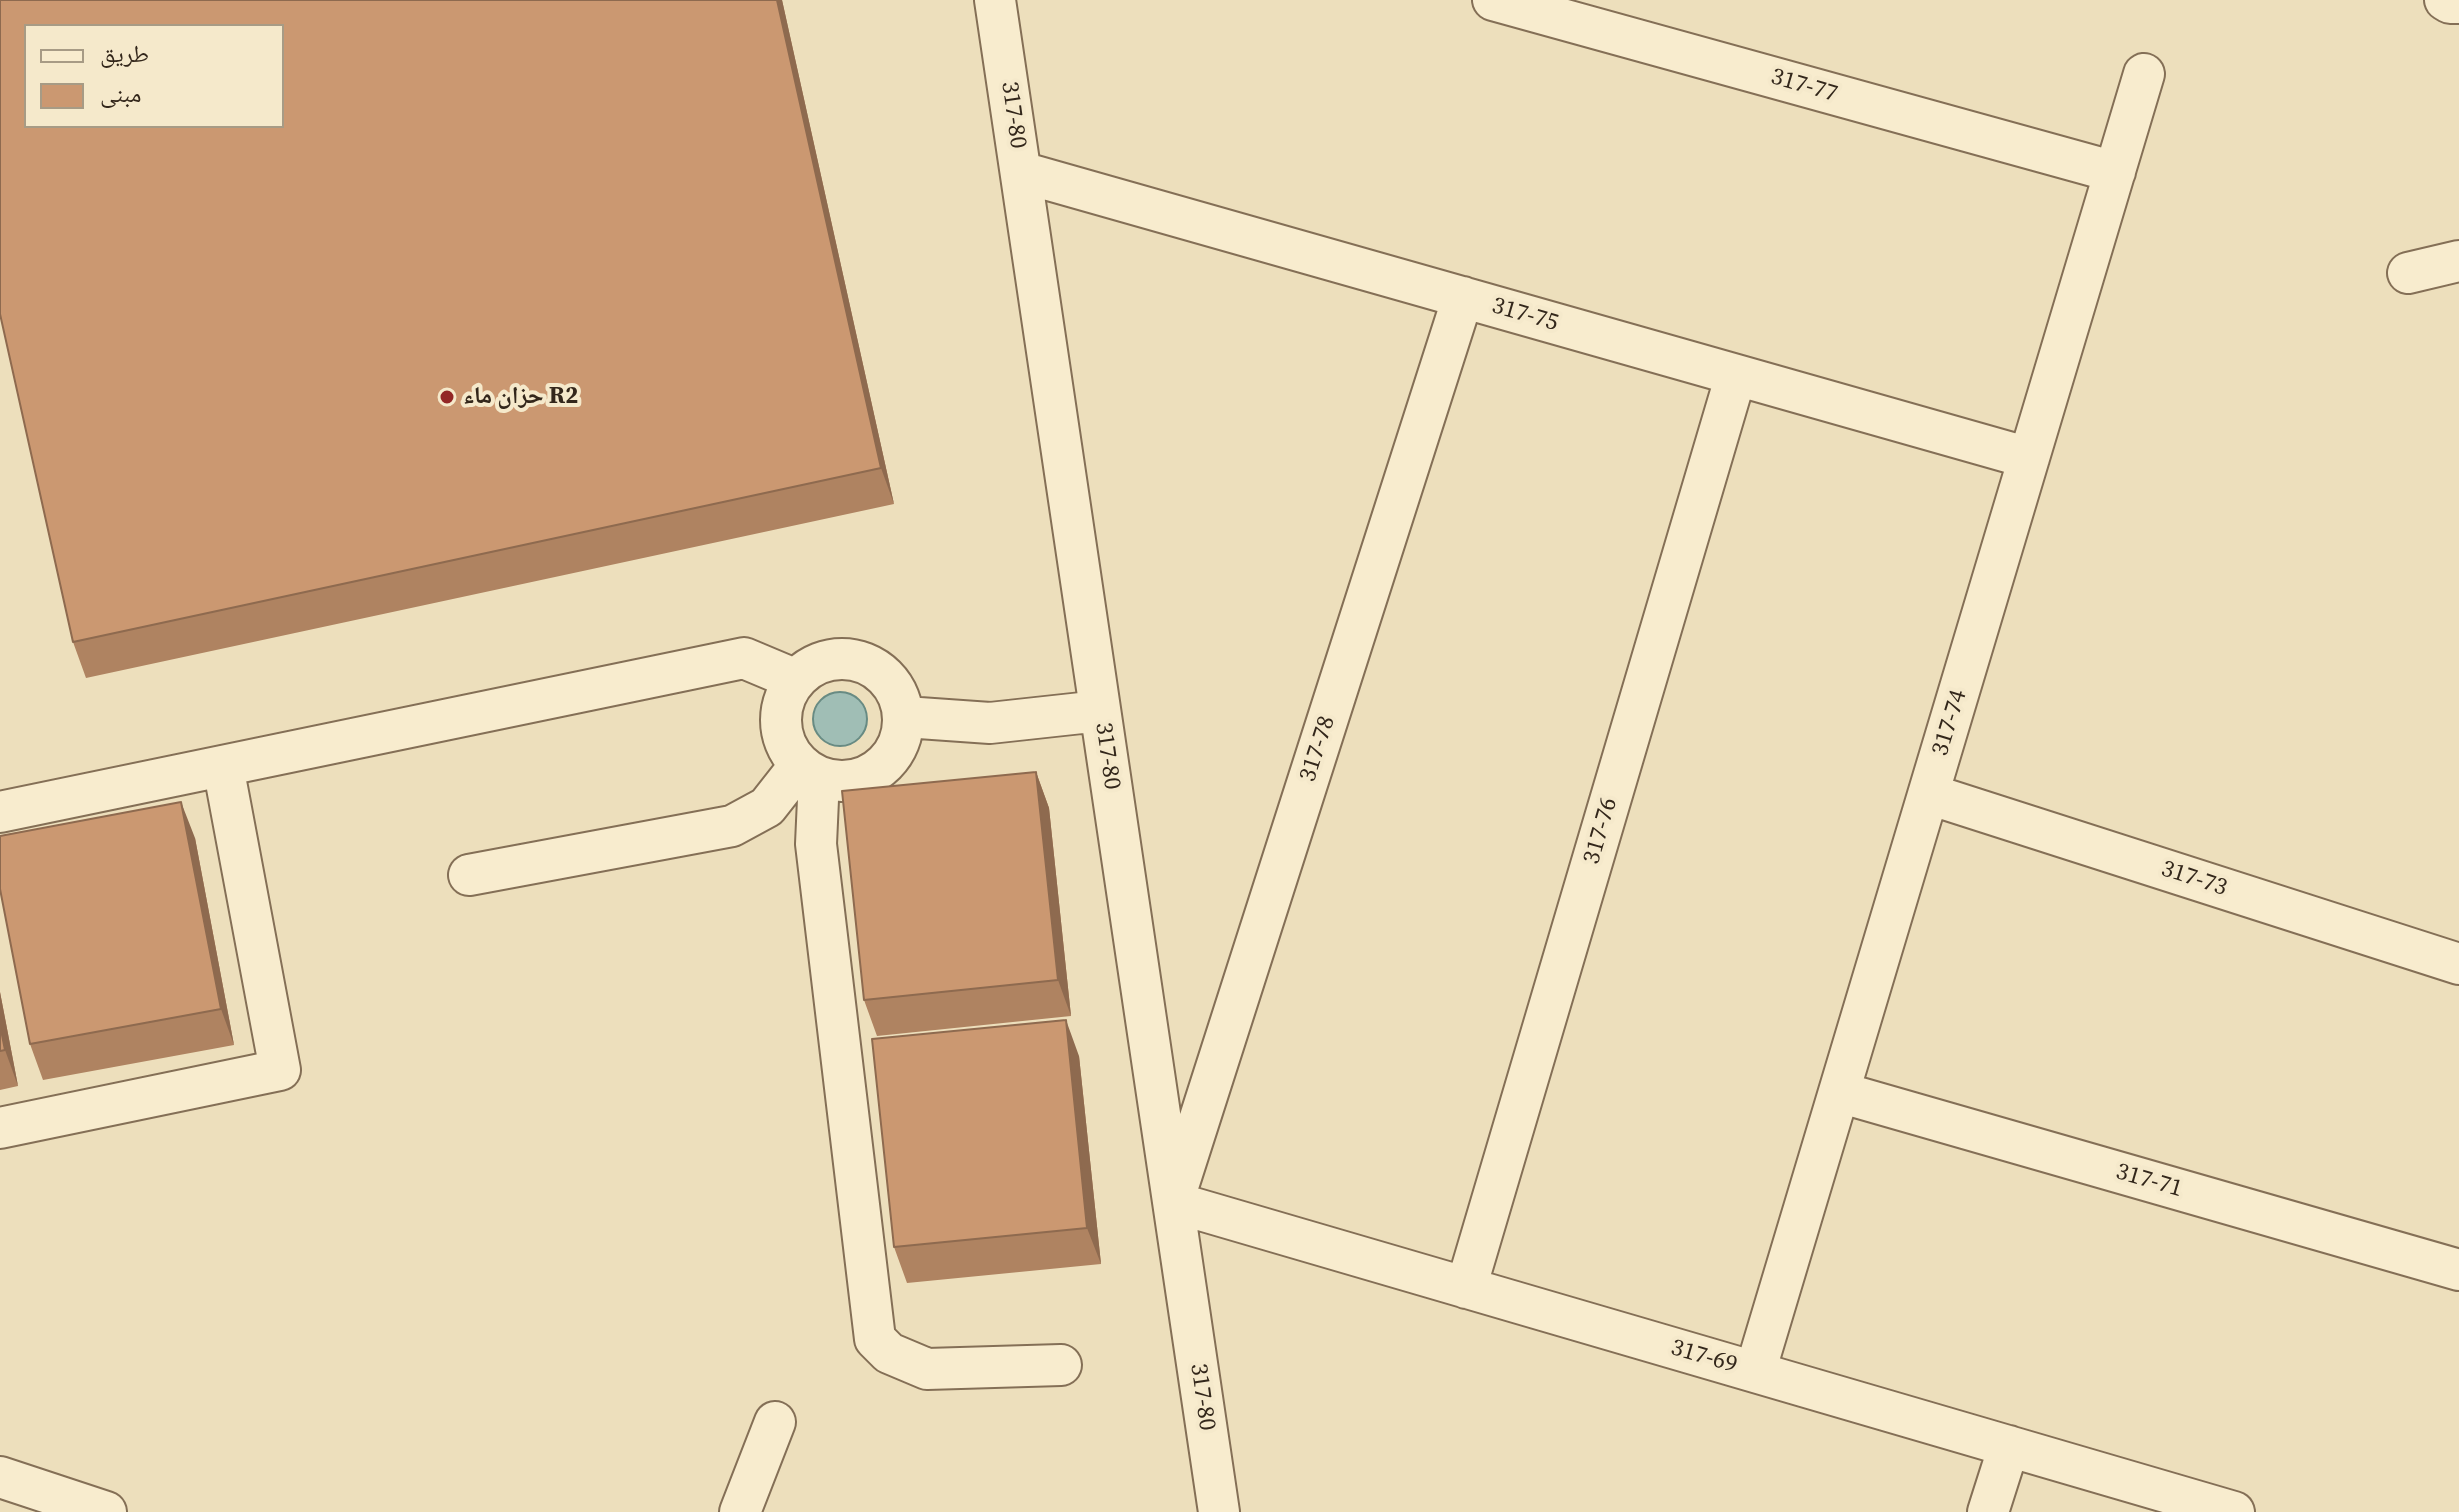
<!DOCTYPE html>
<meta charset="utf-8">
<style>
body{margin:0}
#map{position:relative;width:2459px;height:1512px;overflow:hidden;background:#eddfbc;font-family:"Source Serif 4","Noto Naskh Arabic",serif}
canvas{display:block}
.legend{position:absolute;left:24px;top:24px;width:260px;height:104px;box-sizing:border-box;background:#f5e9cb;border:2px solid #a79b85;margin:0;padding:10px 14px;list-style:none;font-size:24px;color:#33271b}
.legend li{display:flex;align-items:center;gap:16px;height:40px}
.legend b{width:40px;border:2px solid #a79b85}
</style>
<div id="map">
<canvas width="2459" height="1512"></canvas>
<ul class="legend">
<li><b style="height:10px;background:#f8ecce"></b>طريق</li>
<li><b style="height:22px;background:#cb9871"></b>مبنى</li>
</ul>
</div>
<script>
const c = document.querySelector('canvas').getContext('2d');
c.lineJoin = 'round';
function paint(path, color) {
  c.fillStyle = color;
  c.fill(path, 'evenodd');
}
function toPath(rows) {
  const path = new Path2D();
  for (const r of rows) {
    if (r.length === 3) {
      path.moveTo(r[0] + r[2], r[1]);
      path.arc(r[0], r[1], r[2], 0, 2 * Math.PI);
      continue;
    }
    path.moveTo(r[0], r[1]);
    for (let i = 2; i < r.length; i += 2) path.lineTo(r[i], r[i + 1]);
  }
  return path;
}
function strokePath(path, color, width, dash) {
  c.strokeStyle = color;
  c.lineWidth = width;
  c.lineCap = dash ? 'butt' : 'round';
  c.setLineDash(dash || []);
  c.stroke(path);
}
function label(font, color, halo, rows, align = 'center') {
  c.font = font + ' "Source Serif 4","Noto Naskh Arabic",serif';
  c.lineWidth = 8;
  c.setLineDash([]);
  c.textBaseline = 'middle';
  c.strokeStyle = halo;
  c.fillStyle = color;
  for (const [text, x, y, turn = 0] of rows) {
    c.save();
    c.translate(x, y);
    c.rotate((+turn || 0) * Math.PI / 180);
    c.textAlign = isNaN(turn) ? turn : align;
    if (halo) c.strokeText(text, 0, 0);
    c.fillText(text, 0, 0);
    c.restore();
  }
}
const water = toPath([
 [840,719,27]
]);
paint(water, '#a0beb5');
strokePath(water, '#688b83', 2);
const minor = toPath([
 [995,0,1219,1512],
 [1493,0,2115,172],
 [2445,0,2450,3,2459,3],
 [1021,172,2029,458],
 [2408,273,2459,261],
 [1463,297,1173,1202,2234,1512],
 [842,720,61],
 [905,717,990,723,1100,711],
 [819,777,816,844,875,1339,889,1353,927,1369,1061,1365],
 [1929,794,2459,964],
 [0,812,744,658,794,679],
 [469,875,732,826,767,807,800,765],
 [1839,1092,2459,1270],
 [0,1128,280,1070,223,766],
 [1466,1288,1736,375],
 [1755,1372,2144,74],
 [0,1477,106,1512],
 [740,1512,775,1422],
 [1988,1512,2009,1446]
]);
strokePath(minor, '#846f56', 44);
strokePath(minor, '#f8ecce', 40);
paint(toPath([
 [782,0,894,504,86,678,73,642],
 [1036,772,1049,808,1071,1016,877,1036,864,1000],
 [195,838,234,1045,43,1080,30,1044],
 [0,992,18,1086,0,1090],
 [1079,1056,1101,1264,907,1283,894,1247]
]), '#af8361');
paint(toPath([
 [777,0,782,0,894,504,881,468],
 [1036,772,1049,808,1071,1016,1058,980],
 [181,802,195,838,234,1045,221,1009],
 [0,992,18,1086,5,1050,0,1025],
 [1066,1020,1079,1056,1101,1264,1087,1228]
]), '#8e6a4f');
const building = toPath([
 [0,0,777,0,881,468,73,642,0,314,0,0],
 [26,26,282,26,282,126,26,126,26,26],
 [1036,772,1058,980,864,1000,842,791,1036,772],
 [181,802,221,1009,30,1044,0,889,0,836,181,802],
 [1066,1020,1087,1228,894,1247,872,1039,1066,1020],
 [0,1025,5,1050,0,1051,0,1025]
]);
paint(building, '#cb9871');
strokePath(building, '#8e6a4f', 2);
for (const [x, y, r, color] of [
 [447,397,8,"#932726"]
]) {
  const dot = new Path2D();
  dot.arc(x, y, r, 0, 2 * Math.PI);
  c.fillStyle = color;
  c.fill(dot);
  strokePath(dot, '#f5e9cb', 3);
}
label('24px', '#33271b', '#f5e9cb', [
 ["317-77",1804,86,16],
 ["317-80",1013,115,82],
 ["317-75",1525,315,16],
 ["317-74",1950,723,-73],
 ["317-78",1318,749,-72],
 ["317-80",1107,756,82],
 ["317-76",1601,831,-74],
 ["317-73",2194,879,18],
 ["317-71",2149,1181,16],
 ["317-69",1704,1357,16],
 ["317-80",1202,1397,82]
]);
label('bold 24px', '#33271b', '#f5e9cb', [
 ["حزان ماء R2",463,397]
], 'left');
</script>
